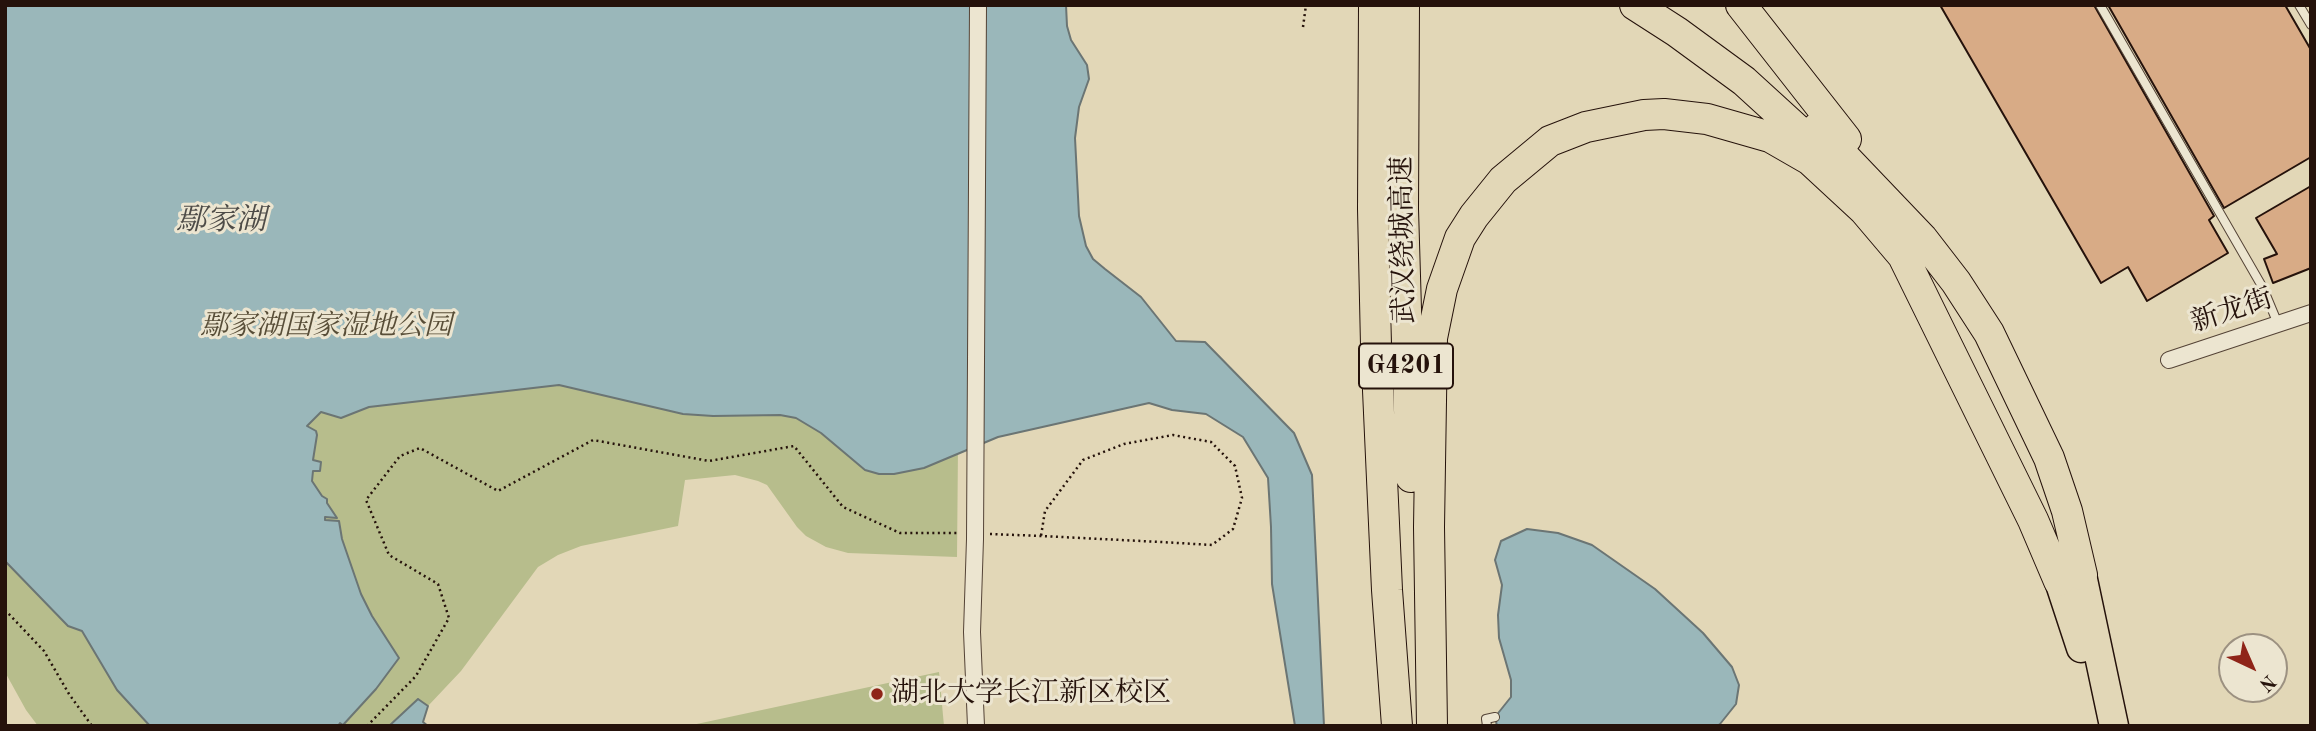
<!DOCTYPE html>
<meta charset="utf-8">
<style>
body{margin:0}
#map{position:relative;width:2316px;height:731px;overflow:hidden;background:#e2d7b7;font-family:"Old Standard TT",serif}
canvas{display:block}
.frame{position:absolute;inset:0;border:7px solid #25120b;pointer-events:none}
.north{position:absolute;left:2218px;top:633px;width:70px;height:70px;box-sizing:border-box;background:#ece5d0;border:2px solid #9c9181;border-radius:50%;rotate:136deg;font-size:19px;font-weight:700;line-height:28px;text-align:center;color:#25120b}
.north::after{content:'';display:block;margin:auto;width:24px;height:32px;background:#8f2418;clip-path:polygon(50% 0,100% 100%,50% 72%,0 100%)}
</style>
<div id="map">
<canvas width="2316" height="731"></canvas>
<div class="frame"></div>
<div class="north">N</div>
</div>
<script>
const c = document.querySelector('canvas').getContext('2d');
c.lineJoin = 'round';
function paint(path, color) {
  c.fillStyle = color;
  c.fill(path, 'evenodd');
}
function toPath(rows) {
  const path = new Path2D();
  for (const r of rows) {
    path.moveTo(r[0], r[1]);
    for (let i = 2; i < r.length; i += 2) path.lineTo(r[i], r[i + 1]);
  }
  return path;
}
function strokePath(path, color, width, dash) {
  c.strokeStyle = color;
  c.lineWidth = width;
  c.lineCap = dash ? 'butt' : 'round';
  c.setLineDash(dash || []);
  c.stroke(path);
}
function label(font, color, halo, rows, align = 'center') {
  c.font = font + ' "Old Standard TT","Noto Serif SC",serif';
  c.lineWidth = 6;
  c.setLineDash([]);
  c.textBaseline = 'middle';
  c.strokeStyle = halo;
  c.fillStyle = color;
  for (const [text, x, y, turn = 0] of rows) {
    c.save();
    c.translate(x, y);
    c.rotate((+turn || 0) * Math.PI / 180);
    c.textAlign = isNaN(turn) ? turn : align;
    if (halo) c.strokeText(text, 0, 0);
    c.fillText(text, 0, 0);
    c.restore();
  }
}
paint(toPath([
 [5,5,962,5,957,557,848,553,826,547,806,536,797,527,767,485,758,481,735,475,685,480,678,526,581,546,558,555,538,567,461,671,428,706,423,722,428,726,38,726,26,710,5,672],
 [939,672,944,726,689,726,692,725]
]), '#b7bd8c');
const water = toPath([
 [5,5,1066,5,1067,26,1071,40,1087,65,1089,79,1079,107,1075,138,1079,216,1086,246,1093,259,1105,269,1141,297,1176,341,1205,342,1294,433,1312,475,1324,726,1295,726,1272,584,1271,527,1268,478,1243,437,1206,414,1172,410,1149,403,998,437,924,468,894,474,879,474,865,470,821,433,796,418,780,415,713,416,683,414,559,385,369,407,341,418,321,412,307,426,316,431,317,435,313,460,321,462,320,471,313,471,312,481,322,496,327,499,327,503,337,518,325,517,325,520,339,521,342,539,361,594,372,616,399,658,376,689,343,725,340,723,338,726,150,726,117,690,82,631,68,626,5,561,5,5],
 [1527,529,1558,533,1592,545,1655,589,1703,633,1732,667,1739,685,1736,704,1720,724,1717,726,1497,726,1495,717,1511,697,1511,680,1499,638,1498,615,1502,585,1495,560,1501,541,1527,529],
 [418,699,428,706,423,722,428,726,389,726,418,699]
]);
paint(water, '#9ab7ba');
strokePath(water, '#6b7574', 2);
const building = toPath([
 [1940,5,2094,5,2214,216,2209,220,2228,253,2147,301,2128,267,2101,283,1940,5],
 [2108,5,2285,5,2311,50,2311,157,2224,208,2108,5],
 [2311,186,2311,268,2273,283,2264,259,2277,254,2256,218,2311,186]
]);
paint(building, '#d8ab86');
strokePath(building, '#25120b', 2);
const service = toPath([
 [2100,5,2263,288,2278,324],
 [2299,5,2311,25],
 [1487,726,1486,719,1495,717]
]);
const minor = toPath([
 [2169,360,2311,313],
 [976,726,972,632,975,539,978,5]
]);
const trunk = toPath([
 [2082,575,2114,726],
 [2059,581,2081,648]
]);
const motorway = toPath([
 [1374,5,1373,209,1376,346,1387,590,1397,726],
 [1404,5,1403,209,1411,477],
 [1635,5,1677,32,1744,81,1824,154],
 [1741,5,1846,139],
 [1817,128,1922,238,1956,282,1989,333,2049,458,2067,511,2082,575],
 [1892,239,1903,256,2033,520,2059,581],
 [1432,726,1429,527,1432,338,1442,289,1460,238,1474,216,1503,180,1550,141,1586,127,1644,115,1664,114,1707,119,1770,137,1810,160,1864,210,1903,256]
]);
strokePath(service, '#544336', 10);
strokePath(minor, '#544336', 18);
strokePath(trunk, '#25120b', 31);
strokePath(motorway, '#25120b', 32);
strokePath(toPath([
 [1303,27,1306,5],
 [990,534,1041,536,1161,542,1212,545,1233,529,1242,498,1235,466,1211,442,1173,435,1124,444,1083,460,1045,511,1041,536],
 [5,610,44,651,69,694,92,726],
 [367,726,416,676,449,618,438,584,389,555,366,500,400,456,420,448,498,491,593,440,709,461,794,446,843,507,900,533,959,533]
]), '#25120b', 2.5, [2, 3.5]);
strokePath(service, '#ece5d0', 8);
strokePath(minor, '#ece5d0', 16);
strokePath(trunk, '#e2d7b7', 28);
strokePath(motorway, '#e2d7b7', 30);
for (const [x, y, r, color] of [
 [877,694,7,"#8f2418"]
]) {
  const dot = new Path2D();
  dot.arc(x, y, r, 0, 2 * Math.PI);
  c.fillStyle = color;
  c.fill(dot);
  strokePath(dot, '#ece5d0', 2.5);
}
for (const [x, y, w] of [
 [1406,366,94]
]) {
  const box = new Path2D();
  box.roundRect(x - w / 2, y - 22.5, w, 45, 5);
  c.fillStyle = '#ece5d0';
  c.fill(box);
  strokePath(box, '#25120b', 2);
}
label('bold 26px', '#25120b', null, [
 ["G4201",1406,366]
]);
label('28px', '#25120b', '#ece5d0', [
 ["武汉绕城高速",1404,240,-91],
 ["新龙街",2232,311,-18]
]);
label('italic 28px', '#584e38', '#ece5d0', [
 ["鄢家湖国家湿地公园",326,327]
]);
label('28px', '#25120b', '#ece5d0', [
 ["湖北大学长江新区校区",891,694]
], 'left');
label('italic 30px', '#4e4c48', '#ece5d0', [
 ["鄢家湖",221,221]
]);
</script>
